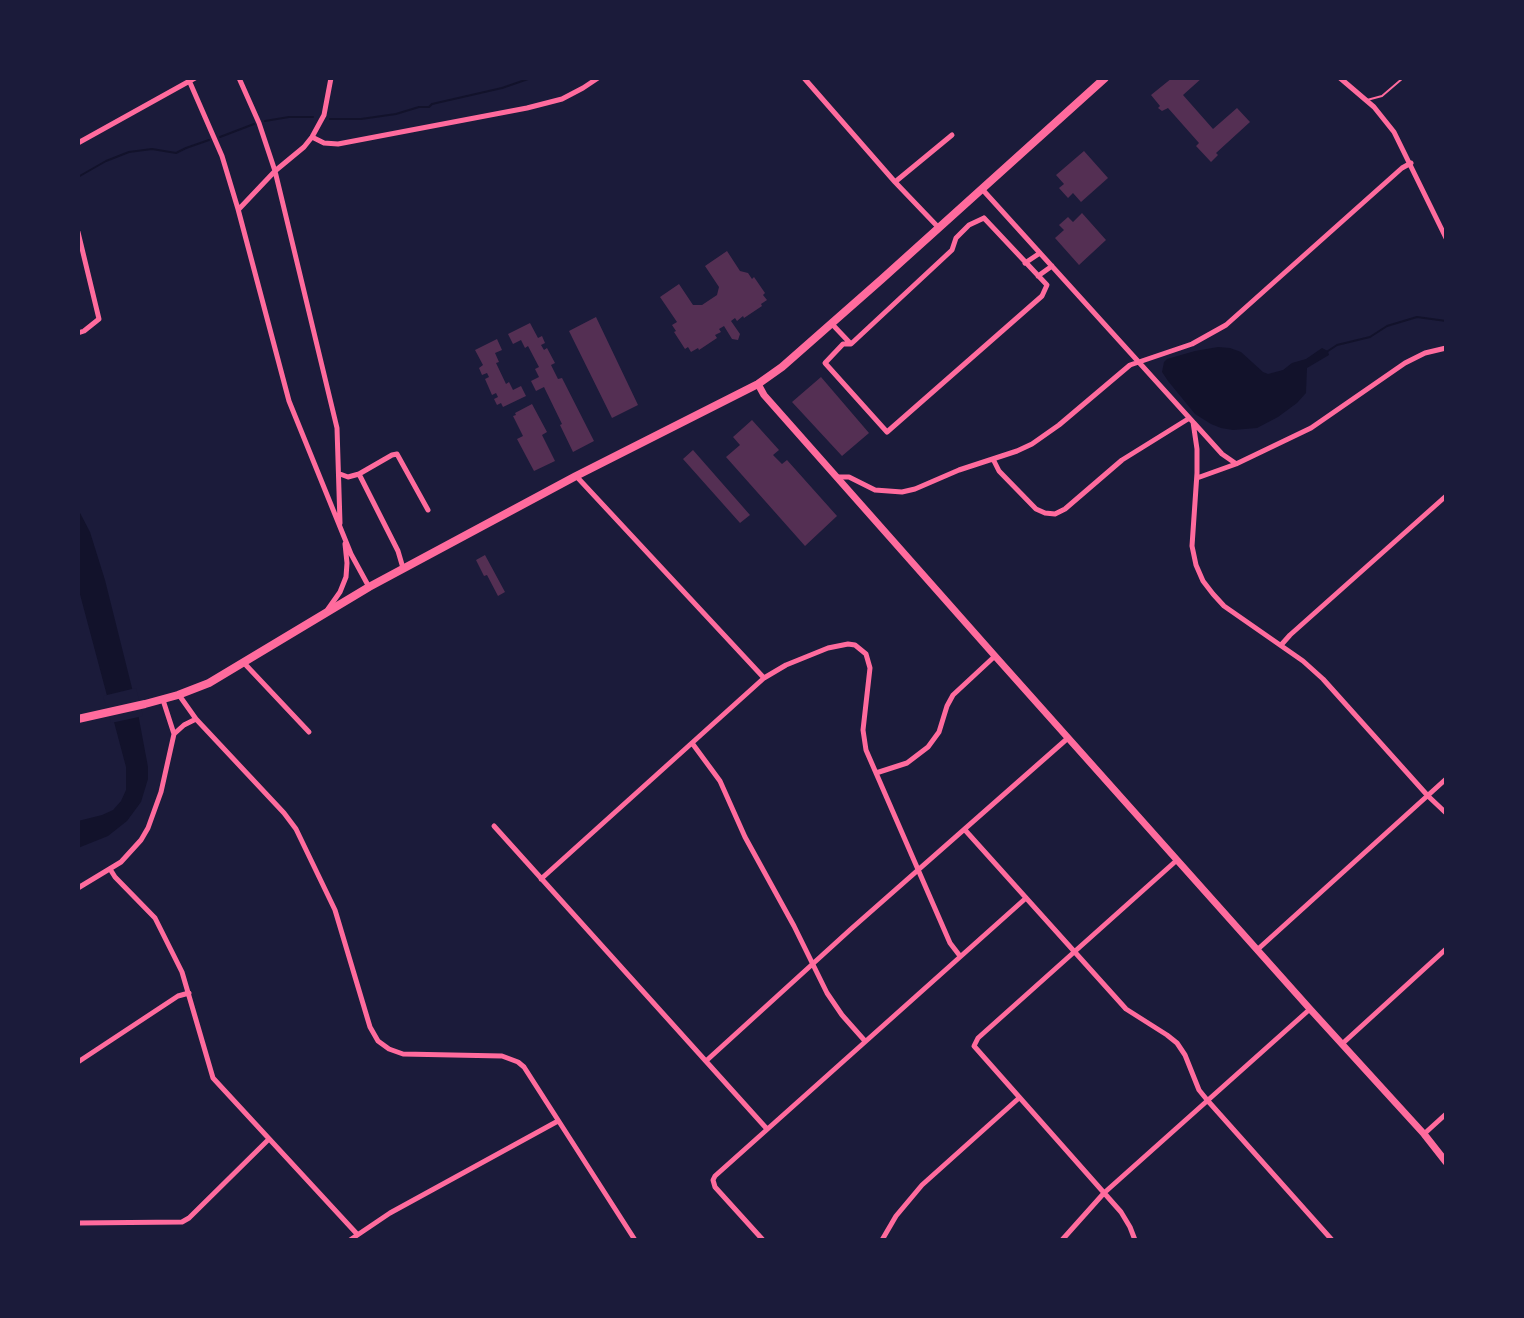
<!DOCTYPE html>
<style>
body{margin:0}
#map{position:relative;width:1524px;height:1318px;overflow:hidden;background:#1b1b3a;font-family:Lato,sans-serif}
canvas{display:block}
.frame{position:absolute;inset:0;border:80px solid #1b1b3a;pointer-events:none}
</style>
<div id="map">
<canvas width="1524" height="1318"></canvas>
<div class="frame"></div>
</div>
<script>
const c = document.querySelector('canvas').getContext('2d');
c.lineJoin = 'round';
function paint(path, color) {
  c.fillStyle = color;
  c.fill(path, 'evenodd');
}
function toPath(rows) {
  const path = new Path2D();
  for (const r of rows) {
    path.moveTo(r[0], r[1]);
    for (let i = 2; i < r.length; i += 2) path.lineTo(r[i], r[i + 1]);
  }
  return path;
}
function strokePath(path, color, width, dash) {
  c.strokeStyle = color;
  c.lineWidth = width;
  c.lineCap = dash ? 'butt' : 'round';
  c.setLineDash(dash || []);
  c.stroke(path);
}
paint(toPath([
 [1218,347,1230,348,1241,352,1263,372,1268,374,1283,370,1292,363,1306,359,1322,348,1328,351,1329,355,1307,368,1306,393,1297,403,1278,417,1257,428,1233,430,1221,428,1211,424,1195,414,1168,381,1162,372,1164,362,1167,359,1195,351],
 [78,509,90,532,105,580,137,708,148,767,148,779,141,802,127,821,108,836,78,848,78,821,102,815,113,810,121,801,126,790,126,767,78,587]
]), '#12122b');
paint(toPath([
 [136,688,143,716,111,723,103,696]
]), '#1b1b3a');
strokePath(toPath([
 [330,119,361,119,396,114,419,107,429,107,432,104,502,88,531,78],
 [265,121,289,117,313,117],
 [220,137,254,124],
 [78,177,106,161,129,152,152,149,176,153,186,148,209,140],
 [1328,351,1337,345,1370,337,1387,326,1417,317,1446,321]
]), '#12122b', 2);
paint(toPath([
 [1172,78,1202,78,1183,95,1213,129,1237,108,1250,122,1216,153,1218,155,1211,162,1196,146,1199,143,1168,108,1162,111,1158,108,1160,106,1151,95],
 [1084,151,1108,178,1081,202,1073,193,1068,198,1059,188,1064,184,1056,175],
 [1082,213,1106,240,1079,265,1055,238,1064,230,1059,225,1068,217,1073,222],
 [727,251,740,271,748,273,752,279,754,277,765,293,763,295,767,300,761,304,762,306,744,318,743,316,737,321,735,318,731,321,740,334,738,340,732,339,724,326,719,329,721,332,715,335,717,338,699,350,698,348,691,352,688,347,685,349,674,332,676,331,672,325,677,322,660,297,679,284,693,305,702,305,717,295,719,287,705,266],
 [596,317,638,405,612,418,569,331],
 [530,323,538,338,542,336,545,343,541,345,544,350,547,348,555,363,551,365,558,379,562,378,594,441,573,452,560,425,562,424,544,387,536,391,531,381,539,377,535,369,539,367,528,346,525,348,521,340,513,344,508,334],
 [497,339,502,350,495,353,499,362,496,363,506,384,509,382,513,390,521,386,526,396,503,407,501,403,497,405,494,399,498,397,496,393,492,395,485,379,489,377,487,373,482,375,479,368,483,365,475,350],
 [821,377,869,433,842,456,792,402],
 [532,404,547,432,542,435,555,461,534,471,517,439,523,436,513,416,516,415,515,413],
 [752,420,779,450,773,455,782,464,787,460,837,516,805,546,726,457,740,445,733,437],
 [693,450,750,515,740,523,683,459],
 [485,555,505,592,498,596,487,575,484,576,476,560]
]), '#542f53');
strokePath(toPath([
 [1367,100,1382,96,1403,78]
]), '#ff6b9d', 2);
strokePath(toPath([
 [188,78,222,156,238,209,289,401,351,554,369,587],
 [239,78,259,123,275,171,337,428,340,523],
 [804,78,895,182,938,227],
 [1340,78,1374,107,1394,132,1446,238],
 [312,137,324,143,338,144,527,108,562,99,583,88,598,78],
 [78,143,195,78],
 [895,182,952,135],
 [982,189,1193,422,1197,449,1197,473,1192,546,1196,565,1203,581,1213,594,1224,606,1303,661,1323,679,1428,796,1446,813],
 [239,209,275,171,304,147,312,137,324,115,331,78],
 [984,218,1047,285,1042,296,887,432,825,363,843,344,851,344,952,250,956,238,969,225,984,218],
 [78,232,99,319,84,331,78,333],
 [1025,263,1040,253],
 [1038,276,1052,266],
 [832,324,850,343],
 [1194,423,1222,454,1235,463],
 [993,459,999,471,1036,509,1045,513,1055,514,1065,509,1122,460,1188,419],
 [340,474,348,477,359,474,392,455,397,454,428,510],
 [359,474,398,551,403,568],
 [577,477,764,678],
 [837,477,849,477,875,490,902,492,915,489,959,470,1017,451,1032,444,1059,425,1130,365,1192,344,1226,325,1402,168,1411,163],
 [1197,478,1236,464,1311,428,1405,363,1425,353,1446,348],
 [328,609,340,592,346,577,347,563,345,544],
 [1282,644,1290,635,1446,496],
 [244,663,309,732],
 [179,695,196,719,284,813,296,829,335,910,370,1027,378,1041,389,1049,403,1054,502,1056,518,1062,524,1067,635,1240],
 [174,734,184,725,196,719],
 [692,743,720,781,745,837,794,926,827,993,842,1015,865,1041],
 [876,773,907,763,928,747,939,732,947,706,953,695,995,656],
 [494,826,767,1129],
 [965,830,1126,1009,1167,1035,1177,1043,1185,1055,1199,1090,1208,1101,1332,1240],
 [110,869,115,877,155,918,182,972,213,1078,357,1234],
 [541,879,764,678,786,665,828,648,848,644,855,645,866,654,870,668,863,730,866,750,950,943,960,956],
 [78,888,121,862,141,840,148,828,161,792,174,734,163,700],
 [1257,950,1446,779],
 [1342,1044,1446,949],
 [706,1061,851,929,1068,738],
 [78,1062,178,996,189,993],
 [1424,1134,1446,1114],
 [78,1223,182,1222,189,1218,269,1139],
 [350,1240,390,1213,558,1121],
 [763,1240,715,1187,713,1180,715,1176,1026,898],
 [882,1240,896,1216,922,1185,1019,1098],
 [1062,1240,1104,1193,1310,1009],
 [1135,1240,1130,1227,1121,1212,974,1046,978,1038,1177,860]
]), '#ff6b9d', 5);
strokePath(toPath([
 [758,384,764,395,995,656,1310,1009,1424,1134,1446,1162]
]), '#ff6b9d', 7);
strokePath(toPath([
 [78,719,145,704,178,695,209,683,369,587,576,476,758,384,782,367,882,279,1105,78]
]), '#ff6b9d', 8);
</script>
